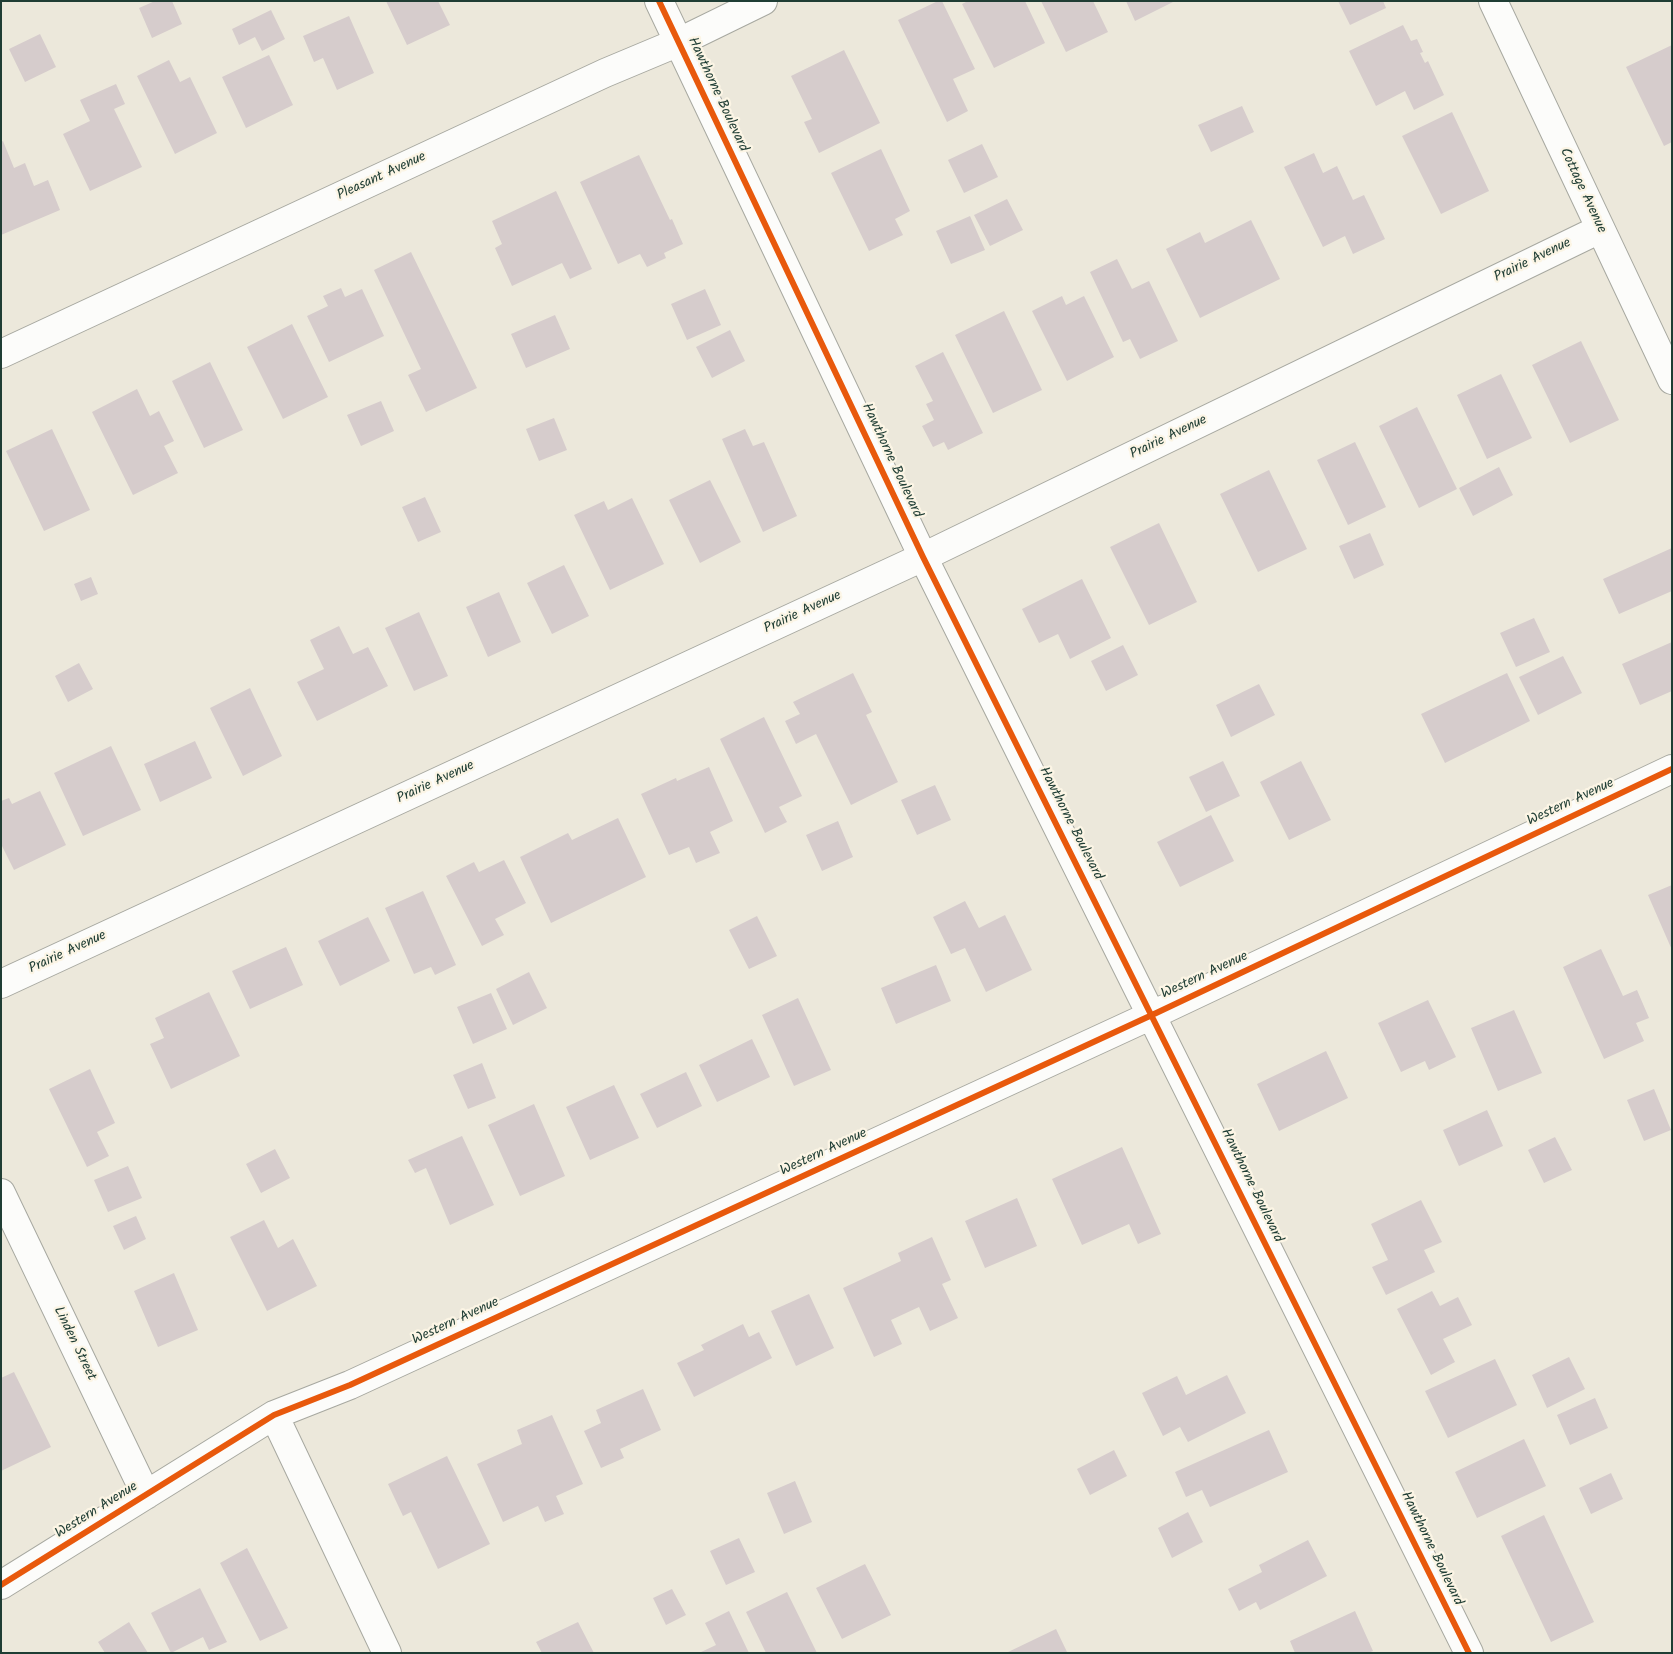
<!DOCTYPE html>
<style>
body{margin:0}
#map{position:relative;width:1673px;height:1654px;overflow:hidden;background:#ece8db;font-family:Kalam,sans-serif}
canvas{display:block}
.frame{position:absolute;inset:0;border:2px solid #1f3d34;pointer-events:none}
</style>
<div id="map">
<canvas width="1673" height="1654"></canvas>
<div class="frame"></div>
</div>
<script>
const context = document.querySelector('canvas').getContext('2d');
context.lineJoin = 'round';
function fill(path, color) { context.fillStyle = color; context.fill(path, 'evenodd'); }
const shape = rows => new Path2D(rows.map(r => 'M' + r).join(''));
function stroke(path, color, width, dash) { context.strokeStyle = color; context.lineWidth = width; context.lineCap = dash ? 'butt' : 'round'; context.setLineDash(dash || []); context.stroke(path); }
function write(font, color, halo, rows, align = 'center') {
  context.font = font + ' Kalam,sans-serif'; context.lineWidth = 4.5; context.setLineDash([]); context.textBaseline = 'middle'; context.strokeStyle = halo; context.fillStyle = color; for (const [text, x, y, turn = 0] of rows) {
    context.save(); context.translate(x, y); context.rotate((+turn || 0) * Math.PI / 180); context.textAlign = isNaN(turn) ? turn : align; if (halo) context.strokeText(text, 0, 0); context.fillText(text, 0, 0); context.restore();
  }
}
fill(shape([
 [155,1,172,1,182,24,152,38,139,8],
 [386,1,438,1,450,25,407,45],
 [938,1,942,1,975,69,953,79,968,111,947,122,898,20],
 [968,1,1025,1,1045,43,994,68,962,4],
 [1041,1,1093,1,1108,32,1066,52],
 [1126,1,1175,1,1135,21],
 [1338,1,1383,1,1386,8,1350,25],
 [271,10,285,39,262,51,255,37,239,45,232,29],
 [349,16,374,73,337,90,323,58,314,62,303,36],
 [1403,25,1411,41,1417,39,1423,52,1420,53,1425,63,1428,61,1444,95,1414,110,1405,91,1376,106,1349,51],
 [40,34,56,67,25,82,9,49],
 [1672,45,1672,142,1664,146,1626,67],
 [844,50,880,123,819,153,804,122,812,119,791,76],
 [269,55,293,105,246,128,222,77],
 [169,60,180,82,190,77,217,133,175,154,137,76],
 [116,84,125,104,114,109,142,167,90,191,63,134,90,121,80,100],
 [1242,106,1254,132,1211,152,1198,125],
 [1452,112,1489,191,1441,214,1402,136],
 [3,141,14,168,25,163,34,186,48,180,60,210,1,235,1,142],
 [982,144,998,177,964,193,948,160],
 [881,149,910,211,895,219,903,235,869,251,831,173],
 [1314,153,1323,173,1337,166,1353,200,1364,195,1385,239,1353,254,1345,236,1323,247,1284,167],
 [639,155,670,220,672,219,683,244,664,253,666,258,647,267,640,254,618,264,580,182],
 [556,191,592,269,570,279,562,263,512,286,495,248,502,244,492,221],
 [1007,199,1023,230,990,246,974,215],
 [970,216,985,250,951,264,936,231],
 [1251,220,1280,279,1200,318,1166,249,1200,232,1205,243],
 [411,252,477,388,426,412,408,375,421,369,374,270],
 [1117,259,1132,289,1149,281,1178,341,1140,359,1130,339,1123,342,1090,272],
 [341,288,345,297,362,289,384,336,329,362,307,316,328,306,323,296],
 [705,289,721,325,687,340,671,304],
 [1062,296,1066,305,1084,296,1114,357,1067,381,1032,311],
 [1004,311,1042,390,993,413,955,335],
 [555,315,570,349,526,368,511,334],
 [292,324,328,397,283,419,247,347],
 [730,330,745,361,712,378,696,347],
 [1581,341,1619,420,1570,443,1532,365],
 [943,352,983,433,948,450,944,442,933,447,922,426,934,420,926,404,933,401,915,366],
 [210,362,243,430,204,448,172,381],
 [1501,374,1532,438,1487,459,1457,395],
 [137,389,150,416,159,411,174,441,164,446,178,473,133,495,92,412],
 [381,401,394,431,361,446,347,415],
 [1417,407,1457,489,1419,508,1379,426],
 [554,418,567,450,539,461,526,429],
 [52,429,90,510,44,531,6,451],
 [745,429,753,446,764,442,797,516,763,532,722,439],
 [1355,442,1386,507,1348,525,1317,460],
 [1499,467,1513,495,1473,516,1459,488],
 [1269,470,1307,549,1258,572,1220,494],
 [710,480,741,542,700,563,669,500],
 [425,497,441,532,418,542,402,507],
 [632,498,664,564,610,590,574,515,604,501,608,510],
 [1159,523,1197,602,1149,625,1110,547],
 [1370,533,1384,565,1354,579,1339,546],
 [1672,548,1672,591,1619,614,1603,579],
 [564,565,589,616,552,634,527,583],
 [91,577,98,594,81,601,74,584],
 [1082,579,1111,638,1070,659,1058,634,1039,643,1022,609],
 [499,592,521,642,488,657,466,607],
 [419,612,448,676,414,691,385,628],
 [1534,618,1550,652,1516,667,1500,633],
 [339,626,353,654,368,647,388,686,317,721,297,682,324,669,310,640],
 [1672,642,1672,691,1640,705,1622,664],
 [1123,645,1138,675,1106,691,1091,661],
 [1563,656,1582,693,1538,715,1519,677],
 [79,663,93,689,68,702,55,676],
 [853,673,872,712,866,715,898,782,851,805,816,734,796,744,785,721,800,714,793,702],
 [1507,673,1530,721,1445,763,1421,714],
 [1259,684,1275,715,1231,737,1216,705],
 [250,688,282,756,243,776,210,708],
 [764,717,802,796,779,807,787,822,765,833,720,739],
 [195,741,212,778,160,802,144,764],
 [111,746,141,810,83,836,54,773],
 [1223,761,1240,796,1206,812,1189,777],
 [1301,761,1331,820,1289,840,1260,782],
 [709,767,733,821,710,832,720,853,696,863,689,847,669,855,641,794,676,778,677,781],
 [935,785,951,820,917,835,901,800],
 [40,791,66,845,14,870,1,844,1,801,9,798,12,804],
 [1211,815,1234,861,1180,887,1157,842],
 [618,818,646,877,551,923,520,857,568,833,572,840],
 [838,821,853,857,822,871,806,835],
 [504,860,526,903,495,919,504,935,482,946,446,876,474,862,479,872],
 [1672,885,1672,950,1648,895],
 [423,891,456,965,435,975,431,967,414,974,385,908],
 [965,901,979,928,1005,915,1032,970,986,992,965,948,951,954,933,917],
 [757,916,777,956,749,969,729,930],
 [368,917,390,961,340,986,318,941],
 [286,947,303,985,250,1009,232,971],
 [1601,949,1623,996,1637,990,1649,1018,1636,1023,1644,1041,1604,1059,1563,967],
 [936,965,951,1001,896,1024,881,988],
 [529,972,547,1008,513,1025,496,989],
 [209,992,240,1056,171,1089,150,1044,164,1038,155,1018],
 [491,993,507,1029,473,1044,457,1007],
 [798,998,831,1070,794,1086,762,1015],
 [1428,1000,1456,1057,1429,1070,1425,1061,1401,1072,1378,1023],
 [1514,1010,1542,1073,1498,1091,1471,1028],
 [752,1039,770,1077,717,1102,699,1065],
 [1326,1051,1348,1098,1279,1131,1257,1084],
 [482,1063,496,1098,468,1109,453,1075],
 [90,1069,115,1123,97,1132,109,1156,87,1167,49,1089],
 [686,1072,702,1106,657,1128,640,1094],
 [614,1085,639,1138,590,1160,566,1107],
 [1654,1089,1671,1130,1644,1141,1627,1100],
 [534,1104,565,1176,520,1196,488,1125],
 [1487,1110,1503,1146,1459,1166,1443,1130],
 [462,1136,494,1205,450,1225,426,1168,415,1173,408,1160],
 [1555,1137,1572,1170,1544,1183,1528,1150],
 [1122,1147,1161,1234,1138,1244,1129,1224,1082,1245,1052,1179],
 [275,1149,290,1178,261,1193,246,1164],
 [128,1166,142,1198,108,1212,94,1180],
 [1017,1198,1037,1246,985,1268,965,1221],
 [1421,1200,1442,1242,1424,1250,1435,1272,1386,1295,1372,1267,1388,1260,1371,1224],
 [136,1216,146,1239,124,1250,113,1226],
 [264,1220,278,1248,293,1239,317,1286,267,1311,230,1237],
 [932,1237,951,1280,942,1284,958,1318,930,1331,919,1307,891,1320,902,1344,874,1357,843,1288,901,1261,898,1253],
 [174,1273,198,1330,158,1347,134,1291],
 [1432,1291,1440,1306,1458,1297,1472,1325,1443,1339,1455,1362,1431,1375,1397,1309],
 [809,1294,834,1348,796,1366,771,1311],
 [743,1324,749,1337,759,1332,772,1358,694,1397,677,1363,704,1350,701,1345],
 [1569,1357,1585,1389,1547,1408,1532,1375],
 [1495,1359,1517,1405,1448,1438,1425,1391],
 [14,1372,51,1447,1,1471,1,1378],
 [1227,1375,1246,1413,1188,1442,1180,1427,1163,1436,1142,1393,1177,1376,1186,1395],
 [643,1389,661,1430,620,1449,624,1458,601,1468,584,1431,601,1423,596,1410],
 [1595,1398,1608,1428,1570,1445,1557,1415],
 [552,1415,583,1484,556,1496,564,1514,545,1522,538,1506,503,1522,477,1464,522,1444,517,1430],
 [1269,1430,1288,1472,1210,1507,1202,1490,1186,1497,1175,1472],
 [1524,1439,1546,1486,1477,1518,1455,1472],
 [1114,1450,1127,1476,1090,1495,1077,1469],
 [447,1456,490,1544,438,1569,411,1512,403,1516,388,1484],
 [1611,1473,1623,1499,1591,1514,1579,1488],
 [795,1481,812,1522,784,1534,767,1493],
 [1188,1512,1203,1542,1172,1558,1158,1528],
 [1544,1515,1594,1622,1551,1642,1501,1536],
 [739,1538,755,1572,726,1585,710,1551],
 [1308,1540,1327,1576,1260,1610,1256,1602,1239,1611,1228,1589,1262,1572,1259,1565],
 [247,1548,288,1628,260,1641,220,1563],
 [865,1564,891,1615,842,1639,816,1588],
 [200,1588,227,1642,209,1650,203,1637,171,1653,151,1613],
 [672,1589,686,1615,666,1625,653,1598],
 [787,1592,817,1653,766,1653,746,1612],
 [729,1611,749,1653,699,1653,716,1645,705,1623],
 [1355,1611,1373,1651,1368,1653,1295,1653,1290,1641],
 [129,1622,148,1653,105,1653,98,1642],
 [578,1622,594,1653,542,1653,536,1642],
 [1056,1629,1067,1652,1006,1653]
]), '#d6cccc');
const minor = shape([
 [659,1,923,557,1469,1653],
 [1493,1,1672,380],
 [1,354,605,73,679,42,763,1],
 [1,984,923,557,1600,229],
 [1,1193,146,1495],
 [274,1415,387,1653],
 [1,1585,274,1415,350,1385,1152,1015,1672,769]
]);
stroke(minor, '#a7a8a0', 30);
stroke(minor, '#fcfcfa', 28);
stroke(shape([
 [659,1,923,557,1469,1653],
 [1,1585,274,1415,350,1385,1152,1015,1672,769]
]), '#e8590c', 6);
write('14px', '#1f3d34', '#fcf5e5', [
 ["Hawthorne Boulevard",717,95,65],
 ["Pleasant Avenue",382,177,-25],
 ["Cottage Avenue",1582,191,65],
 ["Prairie Avenue",1533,261,-26],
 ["Prairie Avenue",1169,438,-26],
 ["Hawthorne Boulevard",891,461,65],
 ["Prairie Avenue",803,613,-25],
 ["Prairie Avenue",436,783,-25],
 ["Western Avenue",1571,803,-25],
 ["Hawthorne Boulevard",1070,824,63],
 ["Prairie Avenue",68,953,-25],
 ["Western Avenue",1205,976,-25],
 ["Western Avenue",824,1153,-25],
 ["Hawthorne Boulevard",1251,1186,64],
 ["Western Avenue",456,1322,-25],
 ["Linden Street",74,1344,64],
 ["Western Avenue",97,1511,-32],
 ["Hawthorne Boulevard",1431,1549,64]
]);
</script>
